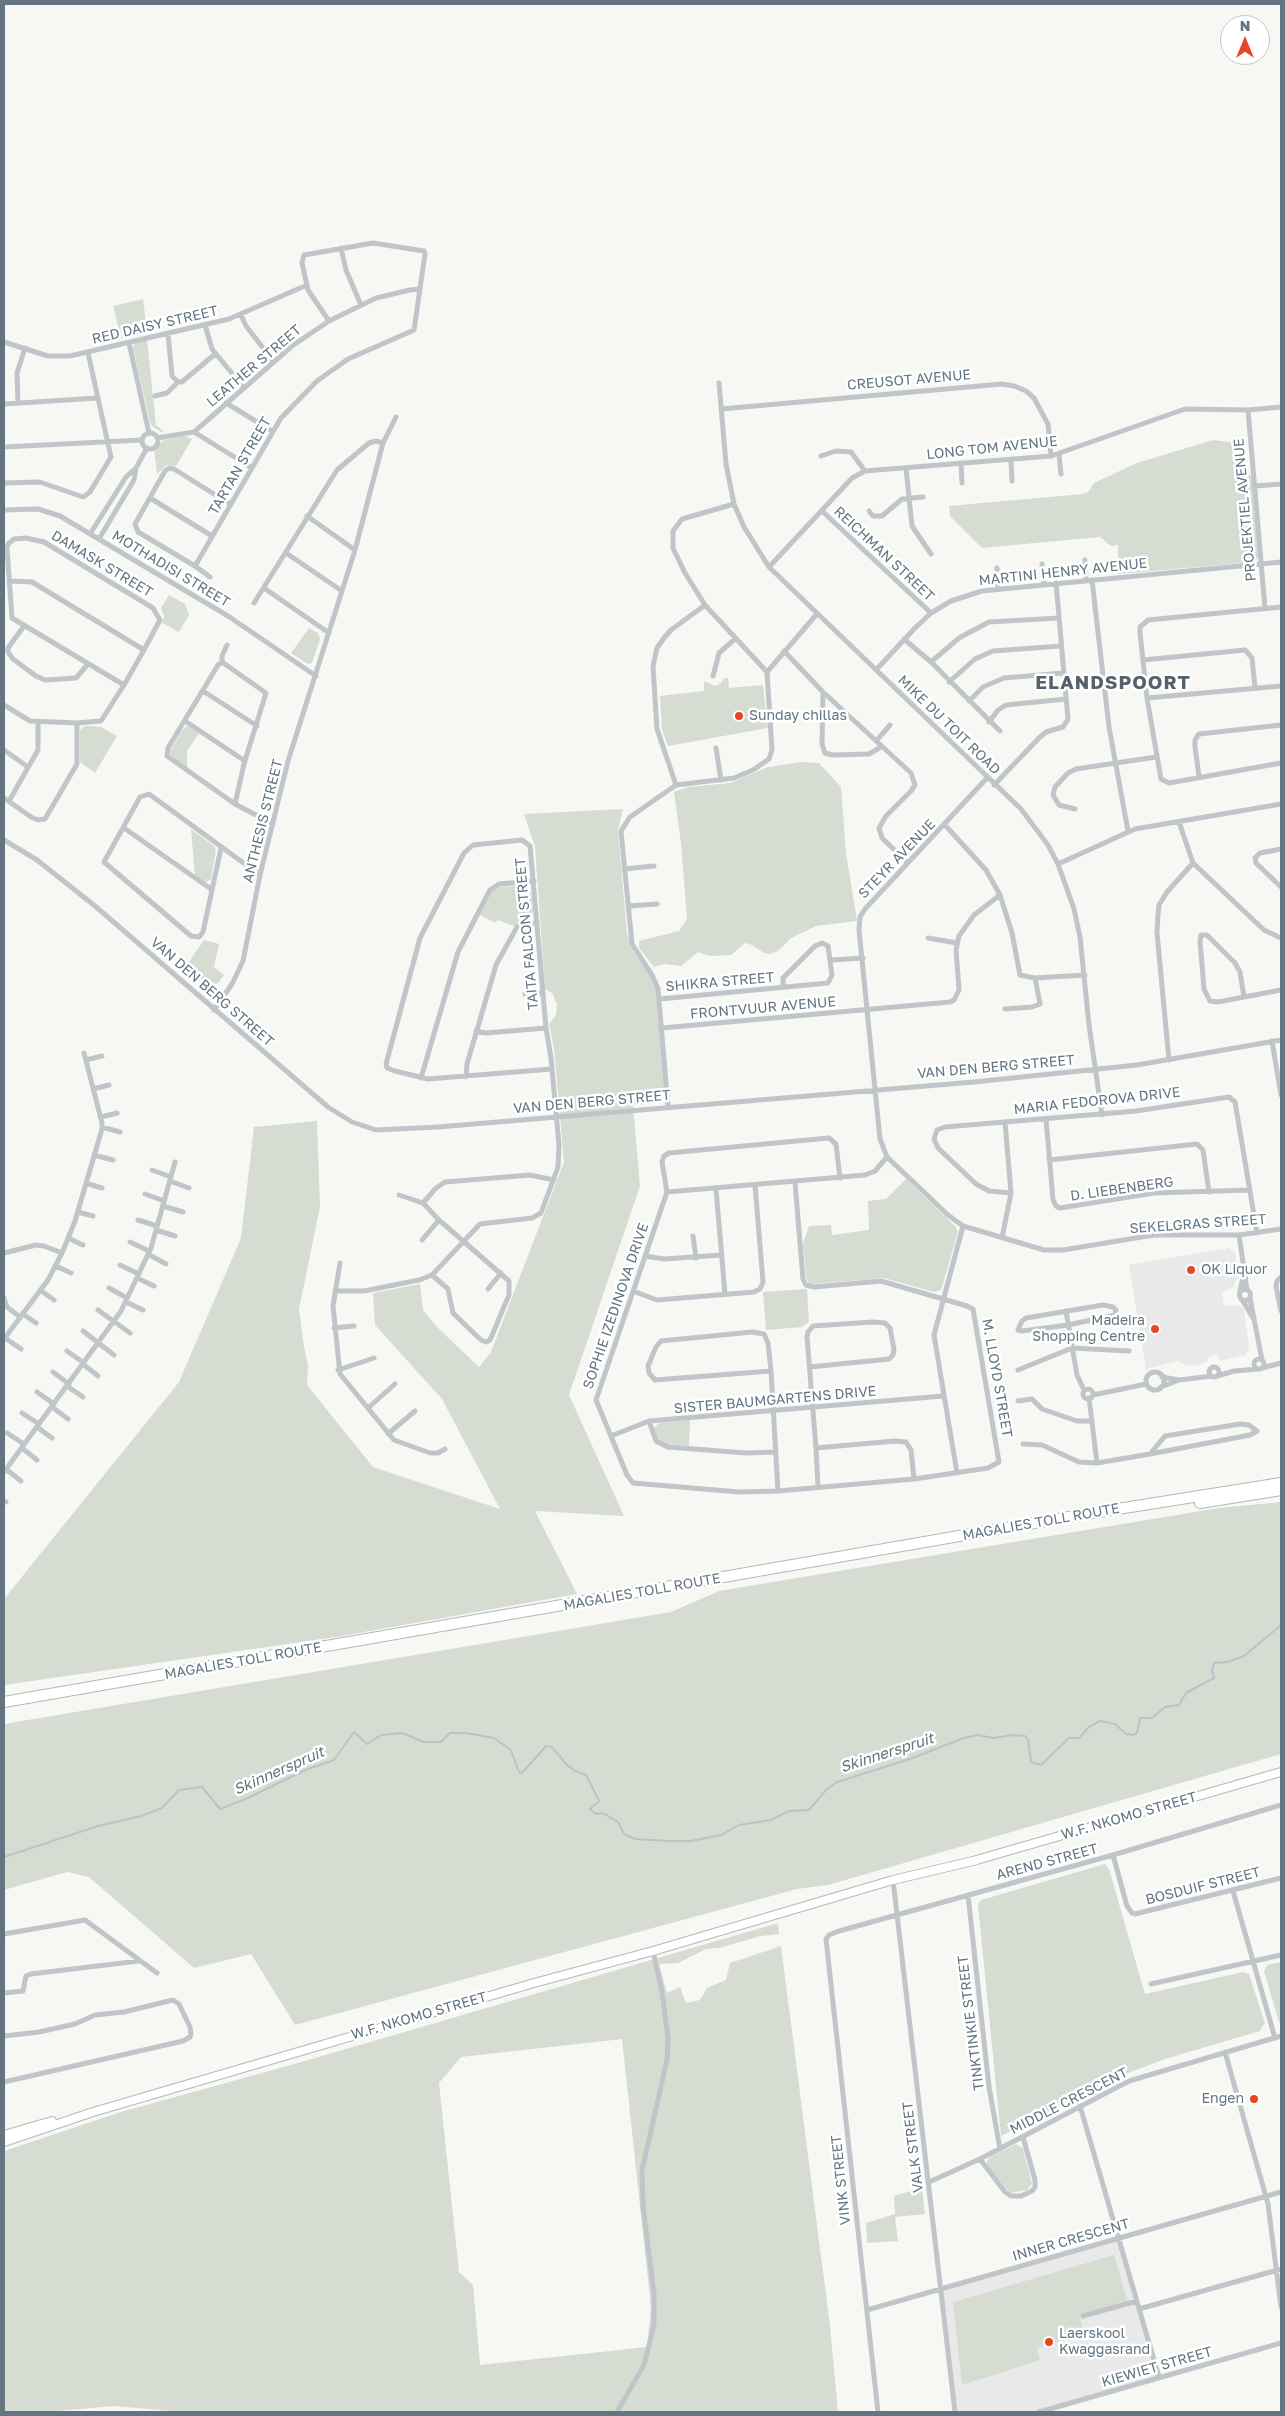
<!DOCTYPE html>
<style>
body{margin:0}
#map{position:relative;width:1285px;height:2416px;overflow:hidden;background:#f7f7f4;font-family:"Golos Text",sans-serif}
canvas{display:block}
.frame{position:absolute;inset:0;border:5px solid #627580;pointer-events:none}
.north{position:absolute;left:1220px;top:15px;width:50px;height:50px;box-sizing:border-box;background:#fff;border:1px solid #c0c8cc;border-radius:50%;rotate:0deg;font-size:14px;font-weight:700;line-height:20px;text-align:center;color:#627580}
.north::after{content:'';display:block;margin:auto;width:18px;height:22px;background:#e64626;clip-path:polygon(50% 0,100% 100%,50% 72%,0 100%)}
</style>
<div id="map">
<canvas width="1285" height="2416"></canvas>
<div class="frame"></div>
<div class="north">N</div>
</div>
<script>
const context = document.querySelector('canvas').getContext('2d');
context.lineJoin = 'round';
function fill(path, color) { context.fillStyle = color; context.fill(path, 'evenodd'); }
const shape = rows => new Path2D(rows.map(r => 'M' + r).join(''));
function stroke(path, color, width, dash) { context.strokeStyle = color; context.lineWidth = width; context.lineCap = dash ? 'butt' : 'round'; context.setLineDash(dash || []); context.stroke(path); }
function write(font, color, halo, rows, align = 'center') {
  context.font = font + ' "Golos Text",sans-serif'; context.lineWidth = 5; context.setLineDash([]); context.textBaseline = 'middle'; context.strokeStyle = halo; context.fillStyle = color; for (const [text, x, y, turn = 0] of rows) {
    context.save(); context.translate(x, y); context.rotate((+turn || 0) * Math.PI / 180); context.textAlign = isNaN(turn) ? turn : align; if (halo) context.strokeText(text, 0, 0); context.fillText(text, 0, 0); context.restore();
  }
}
fill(shape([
 [1229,1248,1235,1253,1238,1276,1233,1287,1222,1292,1224,1306,1240,1306,1244,1309,1249,1349,1245,1355,1220,1361,1217,1355,1214,1355,1209,1357,1207,1362,1198,1365,1187,1366,1178,1361,1146,1369,1129,1265],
 [1120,2237,1160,2377,1037,2412,956,2412,942,2289]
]), '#e8e9e8');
fill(shape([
 [143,299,147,332,121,338,113,306],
 [147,340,156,425,164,431,161,432,152,426,150,422,133,348,135,343],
 [185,436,192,439,176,466,166,465,157,474,154,448,164,440],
 [1213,440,1245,444,1247,466,1252,480,1259,557,1254,562,1118,574,1118,545,1111,546,1100,537,982,548,950,516,949,506,1083,494,1088,492,1094,483,1137,463],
 [169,595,185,604,189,615,179,632,162,623,164,616,161,608],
 [309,628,318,633,320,639,312,663,308,664,291,653],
 [724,678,728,678,729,688,763,685,768,728,668,746,662,730,660,696,704,691,704,681,715,686,720,684],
 [93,726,101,727,117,736,95,773,80,762,80,730,85,726],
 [188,726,199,733,187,751,187,769,171,757,170,751,183,729],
 [801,762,819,763,841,787,846,853,857,921,816,926,791,938,778,951,770,954,764,953,752,945,745,943,731,955,710,956,698,952,681,966,665,964,654,967,639,948,639,941,679,931,687,919,681,843,674,792,688,787,730,783,768,767],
 [623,809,618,830,627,934,633,951,650,975,656,990,665,1091,663,1099,657,1103,633,1105,640,1186,569,1395,624,1516,535,1511,577,1594,336,1637,4,1685,4,1599,179,1382,241,1238,254,1127,317,1121,320,1207,299,1309,304,1347,308,1365,307,1385,373,1467,500,1509,442,1399,375,1325,373,1293,420,1284,423,1310,436,1326,479,1367,491,1352,564,1162,554,1048,549,1024,556,1015,557,1004,552,993,545,989,535,847,524,814],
 [191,829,214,846,216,850,211,879,206,882,195,877],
 [525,885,531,891,533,912,530,919,514,926,498,920,495,923,480,915,493,890,499,887],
 [204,940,219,944,214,967,224,975,218,983,208,985,186,966],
 [906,1179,955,1226,958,1232,941,1290,934,1292,884,1278,812,1284,808,1282,806,1277,803,1243,809,1226,831,1225,832,1235,869,1230,868,1201,886,1199],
 [807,1289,809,1322,802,1327,766,1330,763,1292],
 [690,1420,689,1446,664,1444,657,1439,654,1428,659,1423],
 [1281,1502,1281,1754,828,1885,797,1889,295,2025,251,1954,194,1968,89,1877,67,1872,4,1890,4,1724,671,1612,719,1591,1219,1508],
 [1105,1864,1109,1869,1145,1994,1243,1972,1249,1974,1265,2023,1260,2031,1165,2059,1110,2080,1001,2136,978,1905,981,1900],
 [778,1923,779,1934,761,1936,719,1948,706,1949,678,1963,659,1964,667,1993,680,1987,686,2003,700,2000,707,1988,726,1980,730,1963,781,1946,830,2326,838,2412,182,2412,115,2406,45,2412,4,2412,4,2151,121,2112,298,2063],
 [622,2039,651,2308,647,2347,480,2365,473,2285,459,2272,439,2083,461,2057],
 [1281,1962,1281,2023,1279,2022,1264,1971,1267,1965],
 [1016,2144,1023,2148,1032,2184,1027,2190,1010,2193,987,2166,987,2161,990,2157],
 [922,2188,925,2214,895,2217,898,2241,867,2243,866,2223,895,2214,894,2196],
 [1114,2255,1128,2302,1079,2316,1084,2334,1037,2348,1040,2360,962,2385,953,2302]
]), '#d7dcd3');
stroke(shape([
 [4,1857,98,1826,141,1816,162,1808,179,1790,202,1787,220,1809,248,1798,305,1770,334,1760,354,1732,367,1744,381,1735,402,1733,424,1742,441,1742,450,1733,466,1733,494,1738,511,1750,519,1772,522,1773,546,1746,552,1747,566,1764,575,1771,586,1775,599,1801,590,1809,596,1814,603,1813,618,1822,624,1834,635,1839,669,1841,691,1841,721,1835,739,1825,771,1820,789,1811,809,1810,826,1790,837,1782,910,1759,964,1738,978,1735,993,1738,1013,1735,1025,1736,1028,1740,1031,1762,1041,1765,1069,1738,1079,1738,1089,1727,1100,1721,1115,1724,1126,1734,1133,1735,1137,1733,1140,1718,1152,1718,1165,1707,1179,1705,1186,1693,1214,1678,1212,1670,1214,1663,1228,1662,1244,1656,1281,1625]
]), '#b7c5c8', 2);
const secondary = shape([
 [973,1861,1281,1772],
 [4,2135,52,2121],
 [4,2142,93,2112,534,1983,653,1951,893,1880,977,1860]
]);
const motorway = shape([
 [1200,1503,1281,1490],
 [4,1702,1080,1515,1281,1483]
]);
stroke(secondary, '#b3b9bd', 10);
stroke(motorway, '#b4b8bb', 12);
stroke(shape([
 [341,248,346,270,361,305],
 [241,315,246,326,274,362],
 [205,325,212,349,244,388],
 [168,334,172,376,178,382,182,382,215,354],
 [4,342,48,356,70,356,229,319,307,285],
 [129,343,149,433],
 [719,383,726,464,734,504,744,527,769,567,1021,809,1048,845,1058,864,1074,909,1080,937,1089,1025,1102,1115],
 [155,396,167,393,178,382],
 [18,403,17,373,25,348],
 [226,403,272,431],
 [4,404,98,398],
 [721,409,1002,384,1014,386,1026,391,1034,398,1048,424,1051,456],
 [1248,410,1265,608],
 [194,432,252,468],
 '142 441a8 8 0 1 1 16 0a8 8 0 1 1-16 0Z',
 [157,438,194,432,292,346,329,321,376,298,410,290,420,289],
 [4,447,142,440],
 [1059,454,1061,474],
 [821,456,836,451,851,452,865,471],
 [1011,461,1012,481],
 [961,464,962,483],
 [906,468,912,526,931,554],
 [4,483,40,482,83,497,90,492,111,457,88,353],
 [1255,486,1281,484],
 [150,498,212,536],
 [734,504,682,519,673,531,673,548,685,573,705,605,767,672],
 [4,510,38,509,60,516,228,616,316,676],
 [822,511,931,613],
 [869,511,873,516,882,516,902,499,923,497],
 [307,516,355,550],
 [90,534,126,477,136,468],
 [99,539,134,480,136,468,147,448],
 [286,553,342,591],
 [1085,560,1086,581],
 [1042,564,1044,584],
 [195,566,281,418,317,381,348,359,414,330,425,254,424,251,373,243,304,255,302,263,308,290,329,321],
 [769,567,852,478,865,471,1051,456,1185,409,1248,410,1281,407],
 [997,568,998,588],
 [210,577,195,566,138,532,135,524,165,471,169,468,174,469,230,504],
 [1092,580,1109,727,1128,831],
 [9,581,32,582,144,650],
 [264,588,329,633],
 [254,603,337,470,369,443,376,441,383,443],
 [1281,607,1148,620,1140,627,1140,633,1147,698,1161,779,1169,783,1281,763],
 [24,626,8,648,8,652,13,659,36,676,45,680,76,678,88,664],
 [904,639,931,662,1000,731],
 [784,651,823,692,911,773,915,785,911,791,886,816,879,828,882,838,908,863],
 [1143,660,1245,650,1252,658,1255,688],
 [222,662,222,656,227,645],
 [931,662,959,638,989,622,1059,618],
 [876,670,915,628,931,613,951,601,982,591,1281,562],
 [713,676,719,653,735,639],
 [949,682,975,659,993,651,1061,646],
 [203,691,257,726],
 [823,692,822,744,825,753,832,755,869,754,881,747],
 [1147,698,1281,686],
 [969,701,983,687,1004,678,1064,673],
 [4,705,30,721,77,723,101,721,124,685,144,650,160,620,153,608,44,542,26,538,14,539,8,544,7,549,12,618,124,685],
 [185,721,245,761],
 [989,722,998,710,1006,705,1066,699],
 [876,741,890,725],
 [716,748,721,780],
 [4,750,28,767],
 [1199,776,1195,747,1195,740,1199,734,1281,725],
 [987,778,865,909,860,917,859,930,880,1139,887,1157,948,1215,963,1226,1044,1250,1063,1250,1154,1235,1239,1235,1281,1229],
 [676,785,657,729,653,666,657,648,664,638,671,630,705,605],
 [994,785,1039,738,1046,732,1063,727,1068,719,1056,583],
 [4,798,31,817,38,820,45,819,77,764,77,723],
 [9,801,38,750,38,722],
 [235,804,244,764,266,693,222,662,218,665,168,748,167,756,235,804,273,824],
 [1075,809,1059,805,1053,795,1055,787,1068,773,1076,769,1156,757],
 [1179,822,1193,863,1264,930,1281,938],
 [945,825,986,870,1000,895,1012,933,1020,975,1035,978,1085,975],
 [124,828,211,889],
 [4,840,37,860,95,906,328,1107,352,1122,376,1130,438,1127,974,1082,1137,1065,1281,1040],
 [221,848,203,932,199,937,191,936,104,862,140,797,149,794,260,875],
 [1281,849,1260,853,1255,858,1256,863,1281,887],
 [1058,864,1135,829,1281,804],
 [624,869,654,866],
 [629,906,657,904],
 [928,938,957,943],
 [832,960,863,958],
 [525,994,543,993],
 [1244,997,1240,972,1235,963,1207,935,1201,935,1200,941,1204,989,1210,1001,1218,1002,1281,990],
 [660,999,828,983,832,975,828,946,822,943,815,946,783,978,783,987],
 [1005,1009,1032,1007,1040,1004,1035,978],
 [214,1010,232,984,243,961,260,875,288,761,355,550,383,443,396,417],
 [662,1028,950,1002,954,1000,959,990,956,950,959,936,974,915,1000,895],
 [476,1031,486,1033,546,1028],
 [1272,1041,1281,1095],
 [86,1060,102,1056],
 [1169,1060,1157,933,1158,915,1159,905,1167,892,1193,863],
 [466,1077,467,1064,496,965,517,927,524,923,537,923],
 [421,1078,458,952,490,890,499,884,534,881],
 [93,1089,109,1085],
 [668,1107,658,989,652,975,632,944,621,831,630,817,676,785,734,778,753,770,769,759,772,750,767,672,816,615],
 [101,1117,117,1113],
 [1046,1119,1053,1200,1056,1206,1060,1208,1154,1193,1250,1190],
 [102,1127,120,1132],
 [94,1155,113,1160],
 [1049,1160,1197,1144,1203,1150,1209,1192],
 [152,1170,171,1177],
 [170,1181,189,1188],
 [795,1182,803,1279,806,1285,814,1287,881,1281,967,1306,973,1309,999,1462,988,1468,914,1479,778,1491,739,1492,633,1483,627,1475,596,1400,667,1192,662,1162,664,1156,669,1153,829,1138,836,1144,840,1178],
 [86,1183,102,1188],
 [716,1189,725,1294],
 [667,1192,865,1175,875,1171,887,1157],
 [1011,1193,989,1191,976,1184,938,1148,934,1139,937,1130,945,1127,1136,1111,1229,1097,1235,1102,1257,1233],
 [145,1194,164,1201],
 [399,1195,423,1203,439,1220,509,1281,509,1295,490,1340,486,1342,481,1340,453,1313,448,1289,432,1275],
 [423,1203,436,1188,445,1182,530,1175,554,1180],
 [163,1206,183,1212],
 [78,1212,93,1216],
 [138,1220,157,1226],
 [156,1230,175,1236],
 [1239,1235,1247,1290],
 [693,1236,696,1258],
 [68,1238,83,1245],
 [1002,1238,1011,1193,1005,1122],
 [422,1240,439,1220],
 [130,1242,149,1251],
 [4,1253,36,1245,44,1246,62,1253],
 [148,1254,166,1264],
 [645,1256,664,1259,721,1255],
 [340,1263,333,1306,340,1374,394,1440,430,1453,438,1453,445,1449],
 [120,1265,139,1274],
 [56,1266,71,1273],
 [1281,1277,1277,1281,1276,1286,1281,1311],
 [137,1278,154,1286],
 [109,1288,127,1298],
 [488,1289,501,1273],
 '1239.5 1295a5.5 5.5 0 1 1 11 0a5.5 5.5 0 1 1-11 0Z',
 [40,1290,54,1300],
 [335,1291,364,1291,419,1280,432,1275,480,1224,532,1218,541,1213,558,1167,559,1145,551,1058,546,1028,530,846,522,840,473,845,464,853,420,938,386,1064,387,1068,395,1071,428,1079,552,1069],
 [633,1291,657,1300,754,1292,760,1289,763,1282,755,1185],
 [1240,1291,1244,1273],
 [4,1298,7,1307,20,1317],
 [1250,1298,1262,1360],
 [1243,1301,1253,1318],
 [126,1302,143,1310],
 [1103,1305,1113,1307,1116,1310,1115,1315,1068,1325,1022,1331,1018,1330,1022,1321,1026,1318,1103,1305],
 [98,1310,130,1333],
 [1066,1311,1077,1375,1084,1390],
 [23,1314,36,1323],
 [334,1328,354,1326],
 [83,1331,114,1355],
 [5,1338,21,1349],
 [4,1339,48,1280,62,1253,75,1221,102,1129,102,1123,84,1053],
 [67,1351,84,1363],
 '1254 1364a5 5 0 1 1 10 0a5 5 0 1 1-10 0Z',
 [83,1364,98,1376],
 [810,1367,889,1359,893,1355,894,1349,890,1328,885,1323,873,1322,813,1326,808,1332,807,1337,816,1448,818,1487],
 '1209 1372a5 5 0 1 1 10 0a5 5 0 1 1-10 0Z',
 [1262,1368,1281,1363],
 [338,1370,374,1358],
 [1018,1370,1072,1348,1129,1351],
 [771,1371,655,1380,649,1373,648,1366,656,1347,661,1341,752,1332,764,1334,768,1343,771,1371,778,1491],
 [53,1372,69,1384],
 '1146 1381a9 9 0 1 1 18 0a9 9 0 1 1-18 0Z',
 [1217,1376,1234,1371,1259,1369],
 [1162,1377,1179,1380],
 [67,1386,83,1397],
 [1161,1387,1179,1380,1212,1376],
 '1083 1394a5 5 0 1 1 10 0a5 5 0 1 1-10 0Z',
 [37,1392,54,1404],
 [1093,1395,1146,1384],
 [1089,1398,1097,1463],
 [1018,1401,1032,1399,1042,1409,1077,1421,1092,1421],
 [52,1407,68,1419],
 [368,1408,395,1384],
 [22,1413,39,1424],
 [649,1421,656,1441,668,1447,746,1453,776,1452],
 [37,1427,52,1438],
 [7,1433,24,1444],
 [388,1434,415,1411],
 [611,1436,649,1421,943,1396],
 [1023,1444,1042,1445,1079,1462,1097,1463,1150,1454,1250,1435,1257,1431,1249,1425,1240,1424,1165,1436,1150,1454],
 [22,1448,37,1460],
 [816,1448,895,1441,906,1442,911,1450,914,1479],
 [6,1469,21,1481],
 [4,1472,121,1311,151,1248,175,1162],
 [957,1473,934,1335,963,1226],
 [4,1501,6,1502],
 [1113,1855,1127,1906,1132,1913,1135,1914,1281,1878],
 [893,1880,955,2412],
 [1233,1891,1275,2038],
 [968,1895,989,2087,1000,2149],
 [4,1934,85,1920,157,1973],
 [1151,1984,1281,1955],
 [4,1993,23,1991,26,1976,31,1974,139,1961],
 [4,2036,39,2032,75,2024,95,2015,124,2012,173,2000,179,2004,190,2027,191,2034,190,2037,183,2041,4,2082],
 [1225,2052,1268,2204,1281,2307],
 [1080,2106,1159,2377],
 [980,2159,1005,2192,1011,2196,1021,2196,1032,2191,1035,2187,1035,2180,1023,2137],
 [929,2182,980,2159,1129,2081,1281,2036],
 [1139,2309,1281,2269],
 [867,2310,1281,2192],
 [1083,2316,1137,2301],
 [617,2412,644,2365,654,2325,654,2294,643,2206,642,2170,667,2060,668,2038,662,1992,653,1951],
 [878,2412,826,1939,829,1935,839,1931,1113,1855,1281,1805],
 [1039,2412,1281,2343]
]), '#c0c5c9', 5);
stroke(secondary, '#fff', 8);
stroke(motorway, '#fff', 10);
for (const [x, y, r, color] of [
 [739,716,5,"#e64626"],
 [1191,1270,5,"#e64626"],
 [1155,1329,5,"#e64626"],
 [1254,2099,5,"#e64626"],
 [1049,2342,5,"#e64626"]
]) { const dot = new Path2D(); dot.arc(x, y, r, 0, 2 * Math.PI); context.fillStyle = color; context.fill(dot); stroke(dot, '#fff', 2); }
write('14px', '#627580', '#fff', [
 ["RED DAISY STREET",155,325,-13],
 ["LEATHER STREET",254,366,-40],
 ["CREUSOT AVENUE",909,380,-5],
 ["LONG TOM AVENUE",992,448,-6],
 ["TARTAN STREET",240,466,-60],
 ["PROJEKTIEL AVENUE",1245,510,-95],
 ["REICHMAN STREET",884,554,43],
 ["DAMASK STREET",102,564,31],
 ["MOTHADISI STREET",171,569,31],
 ["MARTINI HENRY AVENUE",1063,572,-6],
 ["MIKE DU TOIT ROAD",949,725,44],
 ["ANTHESIS STREET",263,821,-76],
 ["STEYR AVENUE",897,859,-46],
 ["TAITA FALCON STREET",527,934,-95],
 ["SHIKRA STREET",720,982,-5],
 ["VAN DEN BERG STREET",212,992,41],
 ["FRONTVUUR AVENUE",763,1008,-5],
 ["VAN DEN BERG STREET",996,1067,-5],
 ["MARIA FEDOROVA DRIVE",1097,1101,-6],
 ["VAN DEN BERG STREET",592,1102,-5],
 ["D. LIEBENBERG",1122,1189,-8],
 ["SEKELGRAS STREET",1198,1224,-4],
 ["SOPHIE IZEDINOVA DRIVE",616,1306,-71],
 ["M. LLOYD STREET",997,1378,80],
 ["SISTER BAUMGARTENS DRIVE",775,1400,-5],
 ["MAGALIES TOLL ROUTE",1041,1522,-10],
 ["MAGALIES TOLL ROUTE",642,1592,-10],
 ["MAGALIES TOLL ROUTE",243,1661,-10],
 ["W.F. NKOMO STREET",1129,1816,-16],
 ["AREND STREET",1047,1862,-15],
 ["BOSDUIF STREET",1203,1886,-14],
 ["W.F. NKOMO STREET",419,2016,-16],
 ["TINKTINKIE STREET",971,2023,-97],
 ["MIDDLE CRESCENT",1069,2101,-27],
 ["VALK STREET",913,2147,-97],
 ["VINK STREET",841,2180,-96],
 ["INNER CRESCENT",1071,2240,-16],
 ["KIEWIET STREET",1157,2367,-16]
]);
write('14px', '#627580', '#fff', [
 ["Sunday chillas",749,716],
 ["OK Liquor",1201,1270],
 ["Madeira",1145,1321,"right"],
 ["Shopping Centre",1145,1337,"right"],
 ["Engen",1244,2099,"right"],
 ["Laerskool",1059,2334],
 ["Kwaggasrand",1059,2350]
], 'left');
write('italic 15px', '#5d757b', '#fff', [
 ["Skinnerspruit",887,1753,-18],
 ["Skinnerspruit",279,1771,-24]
]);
context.letterSpacing = '1px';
write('bold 19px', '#54626b', '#fff', [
 ["ELANDSPOORT",1113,683]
]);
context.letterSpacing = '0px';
</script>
